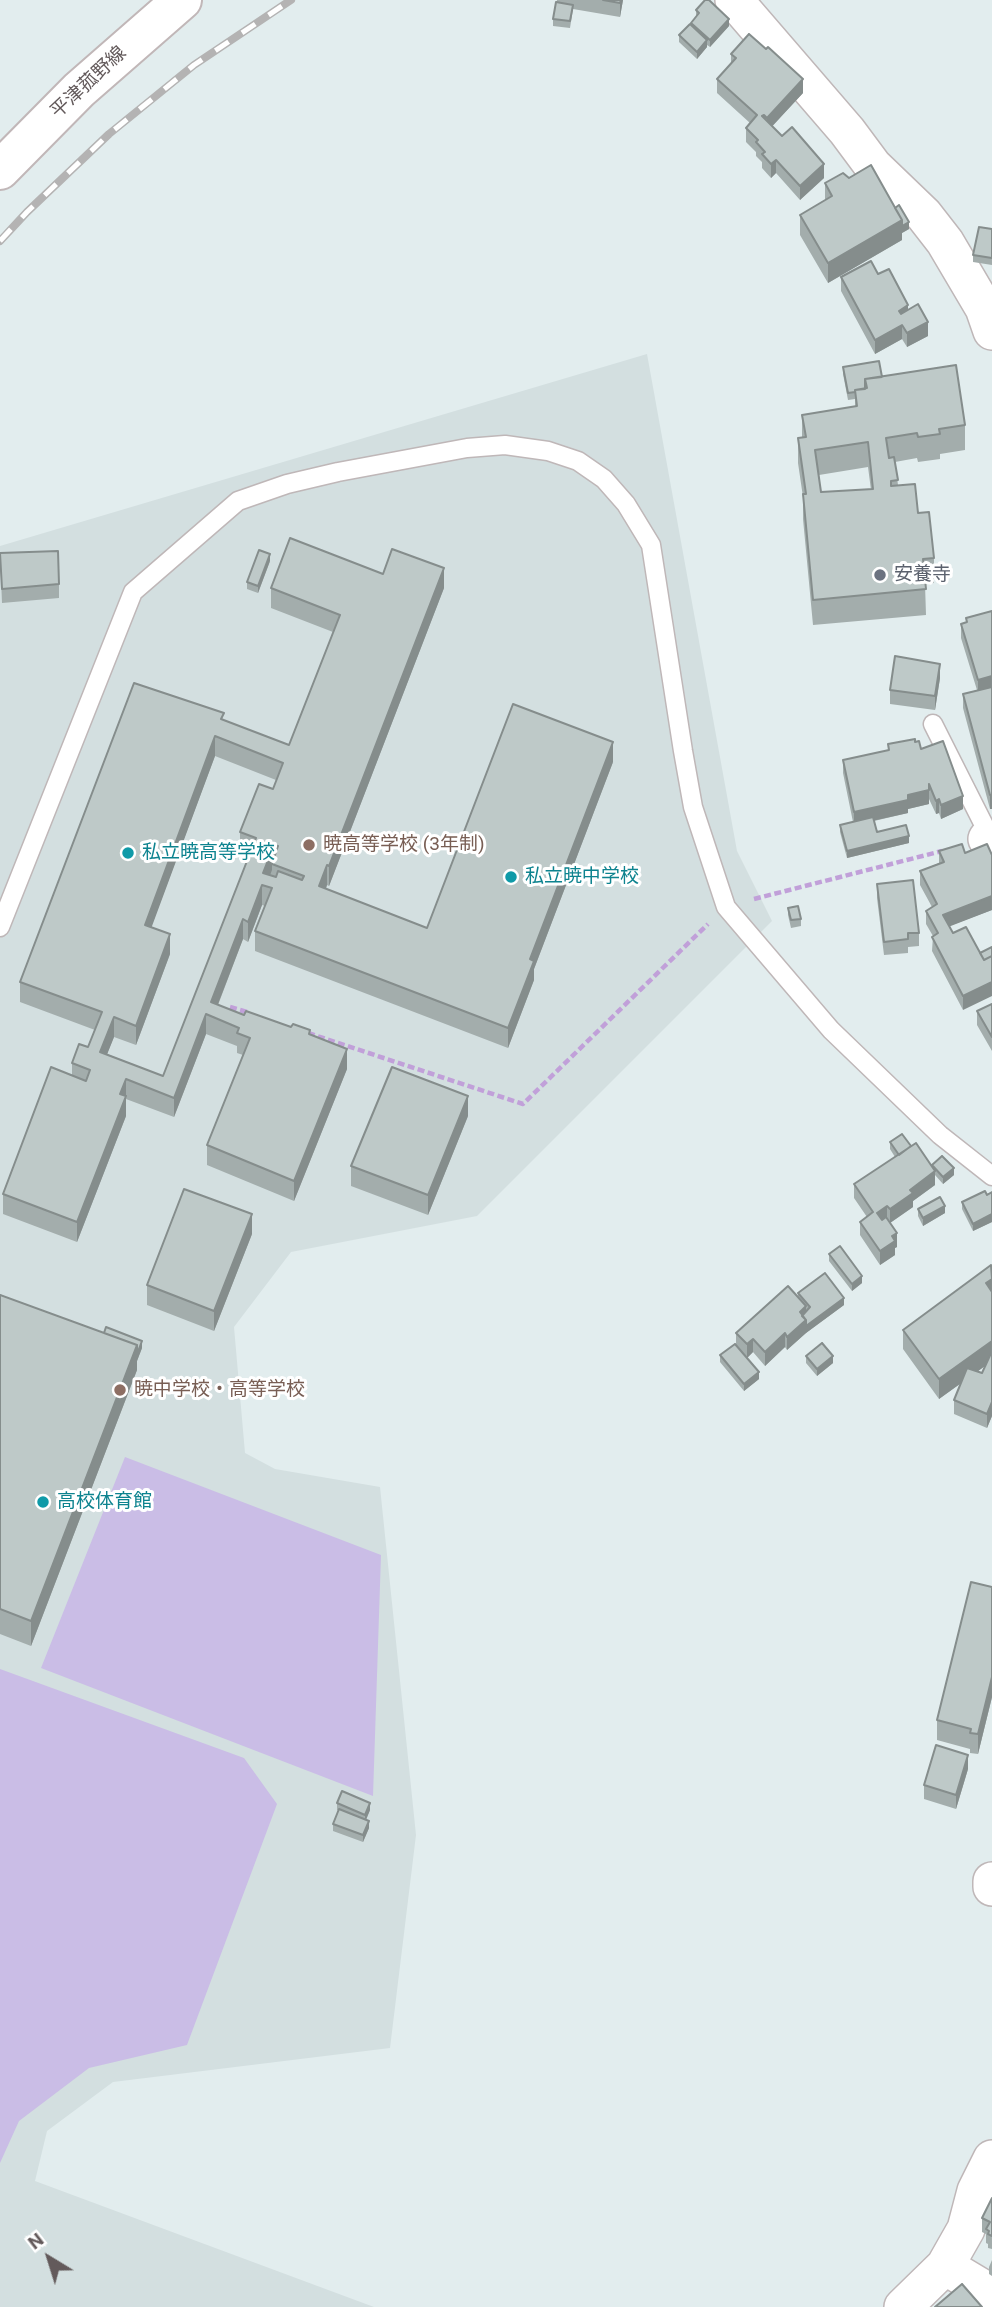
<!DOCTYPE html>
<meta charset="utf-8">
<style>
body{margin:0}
#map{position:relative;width:992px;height:2307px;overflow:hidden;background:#e2edee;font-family:Roboto,sans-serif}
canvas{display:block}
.north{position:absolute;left:14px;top:2223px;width:70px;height:70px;-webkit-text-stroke:5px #fff;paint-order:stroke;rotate:322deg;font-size:19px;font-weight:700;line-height:28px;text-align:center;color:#635a5b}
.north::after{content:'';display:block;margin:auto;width:24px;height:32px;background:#635a5b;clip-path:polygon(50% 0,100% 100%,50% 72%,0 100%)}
</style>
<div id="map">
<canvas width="992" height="2307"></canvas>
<div class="north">N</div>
</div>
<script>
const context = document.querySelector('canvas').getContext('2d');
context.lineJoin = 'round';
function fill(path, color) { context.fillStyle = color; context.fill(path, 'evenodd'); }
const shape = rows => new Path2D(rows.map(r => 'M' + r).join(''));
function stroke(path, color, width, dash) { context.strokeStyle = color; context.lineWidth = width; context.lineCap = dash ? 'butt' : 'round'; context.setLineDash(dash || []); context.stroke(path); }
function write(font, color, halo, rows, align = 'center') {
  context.font = font + ' Roboto,"Noto Sans JP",sans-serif'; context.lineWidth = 6; context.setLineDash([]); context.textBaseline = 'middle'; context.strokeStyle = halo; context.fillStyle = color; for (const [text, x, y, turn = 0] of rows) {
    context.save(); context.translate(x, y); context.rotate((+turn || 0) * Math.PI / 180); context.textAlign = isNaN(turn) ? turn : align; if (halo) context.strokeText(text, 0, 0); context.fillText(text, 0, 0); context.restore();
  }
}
fill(shape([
 [647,354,737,851,772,921,477,1216,291,1252,234,1327,245,1453,275,1469,380,1487,416,1835,390,2048,113,2082,47,2131,35,2181,374,2307,0,2307,0,546]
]), '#d3dfe0');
fill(shape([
 [125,1457,381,1555,373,1796,41,1668],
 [0,1669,244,1758,277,1804,187,2045,89,2068,19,2121,0,2163]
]), '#cabde6');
const service = shape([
 [933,724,992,841],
 [0,927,133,592,238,501,287,484,338,472,467,448,505,445,548,451,578,461,604,479,626,504,651,545,683,751,693,807,726,907,831,1030,940,1135,992,1176]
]);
const minor = shape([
 [734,0,847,131,873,166,924,215,945,242,984,308,992,331],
 [987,839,992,840],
 [992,1881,992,1887],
 [945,2266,992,2294],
 [903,2307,945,2266,966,2229,976,2191,992,2159]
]);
const secondary = shape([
 [0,170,79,90,182,0]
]);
stroke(service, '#bfb7b8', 21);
stroke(minor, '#bfb7b8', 40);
stroke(secondary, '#c1b7b8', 42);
stroke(shape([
 [754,899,942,851],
 [230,1007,250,1013],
 [308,1033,523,1104,708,924]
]), '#c1a0d9', 4.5, [7, 3.5]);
stroke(service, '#fff', 18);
stroke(minor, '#fff', 37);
stroke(secondary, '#fff', 38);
const rail = shape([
 [0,241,27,212,109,134,194,65,291,0]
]);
stroke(rail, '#b4b3b3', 8);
stroke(rail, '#fff', 5, [16]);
fill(shape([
 [557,0,623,0,620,17,573,9,570,28,553,26,553,19],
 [696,10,729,26,710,47,707,45,707,47,697,59,679,42,679,35,691,25,691,23,696,17],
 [731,54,803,93,772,126,824,178,800,200,776,173,771,178,762,168,762,162,756,156,756,152,746,142,746,128,750,123,717,93,717,79,731,64],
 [849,178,895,208,909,229,902,233,902,240,828,283,800,235,800,215,825,200,825,183],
 [992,229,992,265,973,262,973,255],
 [878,274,908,309,928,336,907,347,902,339,875,354,841,291,841,277],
 [843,367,882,377,965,425,965,450,940,454,940,459,918,462,917,458,895,462,898,485,918,513,934,558,934,583,925,584,926,615,813,625,803,519,803,497,798,463,798,438,802,438,802,415,855,407,855,399,848,400,843,374],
 [868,467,871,490,821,492,819,475],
 [0,553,59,584,59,598,2,603],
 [270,561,258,593,247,589,247,582],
 [383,574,444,588,329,886,327,885,326,889,427,928,613,762,534,969,534,980,508,1048,255,951,255,931,265,906,262,905,248,942,243,939,218,1005,244,1015,310,1035,347,1069,294,1201,207,1165,207,1145,243,1055,237,1053,237,1046,206,1034,174,1117,126,1099,126,1116,77,1242,3,1214,3,1194,72,1075,72,1063,88,1047,95,1030,20,1002,20,982,224,720,289,745,333,632,271,608,271,588],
 [215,756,276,780,273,789,240,832,240,852,249,855,163,1076,107,1054,114,1037,136,1045,170,954,151,927],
 [992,611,990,809,963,708,963,694,977,690,961,638,961,624,966,623,966,618],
 [940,678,935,710,890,704,890,690],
 [915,742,963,809,941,819,939,813,936,814,929,799,929,804,908,809,908,813,874,821,877,832,909,843,847,858,840,832,840,825,853,822,843,773,843,760,888,750,888,744],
 [939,851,992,855,992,910,949,926,953,933,966,927,963,1010,932,951,933,936,926,924,926,911,932,907,920,885,920,871,939,863],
 [877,884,919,933,919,946,908,947,908,953,884,955,877,898],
 [788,908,801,919,801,926,791,928,788,915],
 [992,1004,992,1051,977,1025,977,1011],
 [468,1116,428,1215,351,1186,351,1166],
 [890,1142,911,1146,932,1167,932,1165,954,1175,943,1184,935,1175,935,1185,913,1201,913,1207,890,1223,897,1247,895,1248,895,1255,880,1265,860,1235,860,1222,867,1217,854,1198,854,1184,895,1157,890,1149],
 [992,1192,992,1222,973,1231,962,1209,962,1202],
 [918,1209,945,1213,923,1226,918,1216],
 [252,1234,214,1331,147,1305,147,1285],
 [829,1254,862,1283,852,1291,829,1261],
 [992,1266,992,1416,987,1428,954,1414,954,1400,961,1383,939,1399,903,1349,903,1330],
 [986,1365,982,1373,977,1372],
 [798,1293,844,1305,806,1333,787,1350,785,1347,765,1366,753,1352,747,1358,759,1379,744,1391,720,1362,720,1355,736,1345,736,1333,798,1298],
 [0,1294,8,1298,142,1348,137,1361,137,1370,31,1646,0,1634],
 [806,1356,833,1363,817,1376,806,1363],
 [992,1587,992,1697,978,1754,970,1753,970,1749,937,1740,937,1720],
 [968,1769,956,1809,924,1799,924,1785],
 [337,1803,370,1810,366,1820,369,1828,363,1842,333,1831,333,1824,339,1811,337,1810],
 [992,2198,992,2249,988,2248,988,2244,986,2243,986,2234,982,2232,982,2218],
 [992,2260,992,2276,989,2274,989,2267]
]), '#a3adac');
fill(shape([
 [621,0,623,0,620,17,620,3],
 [729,19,729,26,710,47,710,40],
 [707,40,707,47,697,59,697,52],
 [803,79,803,93,767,132,767,118],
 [776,160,776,173,771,178,771,164],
 [824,164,824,178,800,200,800,186],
 [902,220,909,222,909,229,902,233,902,240,828,283,828,263],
 [908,305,908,319,899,324,899,311],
 [928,322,928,336,907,347,907,333],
 [902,325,902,339,875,354,875,340],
 [270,554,270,561,258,593,258,586],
 [444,568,444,588,329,886,329,866],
 [940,664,940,678,935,710,935,696],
 [992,676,992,690,978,694,978,680],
 [215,736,215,756,145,945,145,925],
 [613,742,613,762,534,969,534,980,508,1048,508,1028,530,959],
 [929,790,929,804,908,809,908,813,854,825,854,812,908,795],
 [990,795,992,795,992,809,990,809],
 [963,796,963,809,941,819,941,805],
 [939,799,939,813,936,814,936,801],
 [909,836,909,843,847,858,847,851],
 [274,845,274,864,272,864,272,870,266,886,263,873],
 [327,865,327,885,319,906,319,886],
 [262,885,262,905,248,942,248,922],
 [992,896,992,910,943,929,943,915],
 [243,919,243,939,213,1017,211,1002],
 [170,934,170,954,136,1045,136,1026],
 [992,982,992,996,963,1010,963,996],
 [206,1014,206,1034,174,1117,174,1098],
 [114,1017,114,1037,100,1072,100,1052],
 [347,1049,347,1069,294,1201,294,1181],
 [126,1079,126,1116,77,1242,77,1222,120,1094],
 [468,1096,468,1116,428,1215,428,1195],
 [954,1168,954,1175,943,1184,943,1177],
 [935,1171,935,1185,913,1201,913,1207,890,1223,890,1209,910,1190],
 [887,1206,887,1219,877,1227,877,1213],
 [945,1206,945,1213,923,1226,923,1218],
 [252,1214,252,1234,214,1331,214,1311],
 [992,1214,992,1222,973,1231,973,1224],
 [897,1233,897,1247,895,1248,895,1255,880,1265,880,1251,892,1236],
 [862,1276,862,1283,852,1291,852,1284],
 [992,1279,992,1298,986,1283],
 [844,1298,844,1305,806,1333,787,1350,787,1337,800,1312,806,1306,806,1326],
 [785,1333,785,1347,765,1366,765,1352],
 [753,1339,753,1352,747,1358,747,1344],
 [142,1341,142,1348,137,1361,137,1370,31,1646,31,1621,137,1345],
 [992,1341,992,1361,939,1399,939,1379],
 [833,1356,833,1363,817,1376,817,1369],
 [759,1372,759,1379,744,1391,744,1384],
 [992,1402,992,1416,987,1428,987,1414],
 [992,1677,992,1697,978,1754,978,1734],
 [968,1755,968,1769,956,1809,956,1795],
 [370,1803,370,1810,365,1822,365,1815],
 [369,1821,369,1828,363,1842,363,1835]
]), '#858d8c');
const building = shape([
 [603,0,621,0,620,3,603,0],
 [705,0,709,0,729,19,710,40,691,23,699,13,696,10,705,0],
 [556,2,573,5,570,21,553,19,556,2],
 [690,24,707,40,697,52,679,35,690,24],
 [749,34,766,49,768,47,803,79,767,118,764,115,762,116,782,136,792,127,824,164,800,186,776,160,771,164,762,154,765,152,756,142,758,140,746,128,757,115,717,79,736,58,731,54,749,34],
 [871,165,902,220,828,263,800,215,832,196,825,183,843,173,849,178,871,165],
 [899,205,909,222,902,226,902,220,895,208,899,205],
 [979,227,992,229,992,258,973,255,979,227],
 [871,261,878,274,889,269,908,305,899,311,901,314,918,304,928,322,907,333,902,325,875,340,841,277,871,261],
 [879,361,882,377,865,379,865,389,855,390,855,392,848,393,843,367,879,361],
 [956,365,965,425,939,429,940,434,918,437,917,433,886,438,889,458,894,457,898,480,891,481,891,486,915,484,918,513,929,512,934,558,923,559,926,589,813,600,803,494,806,494,798,438,806,437,802,415,857,406,855,390,867,388,865,379,956,365],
 [868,442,873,489,821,492,815,450,868,442],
 [290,538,383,574,392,549,444,568,329,866,327,865,319,886,427,928,513,704,613,742,530,959,534,961,508,1028,255,931,272,888,262,885,248,922,243,919,211,1002,244,1015,246,1011,291,1027,293,1024,310,1030,309,1034,347,1049,294,1181,207,1145,250,1038,237,1033,239,1028,206,1014,174,1098,126,1079,120,1094,126,1096,77,1222,3,1194,51,1067,86,1081,90,1070,72,1063,79,1044,88,1047,102,1012,20,982,134,683,224,713,221,719,289,745,340,615,271,588,290,538],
 [215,736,283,763,273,789,259,784,240,832,256,838,163,1076,100,1052,114,1017,136,1026,170,934,145,925,215,736],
 [274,845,278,846,272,864,304,876,302,880,278,871,276,877,263,873,274,845],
 [259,550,270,554,258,586,247,582,259,550],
 [58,551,59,584,2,589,0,553,58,551],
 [992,611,992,676,978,680,961,624,967,622,966,618,992,611],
 [895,656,940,664,935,696,890,690,895,656],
 [992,687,992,795,990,795,963,694,992,687],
 [915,739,915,742,919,741,921,749,943,741,963,796,941,805,939,799,936,801,929,784,929,790,908,795,908,800,854,812,843,760,889,750,888,744,915,739],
 [873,817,877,832,906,825,909,836,847,851,840,825,873,817],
 [962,844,965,853,987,844,992,855,992,896,943,915,953,933,966,927,984,960,992,956,992,982,963,996,932,937,938,933,926,911,937,904,920,871,944,862,939,851,962,844],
 [913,880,919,933,908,933,908,939,884,942,877,884,913,880],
 [798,906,801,919,791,920,788,908,798,906],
 [992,947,992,956,984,960,980,953,992,947],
 [992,1004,992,1037,977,1011,992,1004],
 [392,1067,468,1096,428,1195,351,1166,392,1067],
 [902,1134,911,1146,899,1155,890,1142,902,1134],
 [916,1143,935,1171,910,1190,913,1193,890,1209,887,1206,877,1213,882,1220,886,1217,897,1233,892,1236,895,1241,880,1251,860,1222,873,1212,854,1184,916,1143],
 [942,1156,954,1168,943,1177,932,1165,942,1156],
 [184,1189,252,1214,214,1311,147,1285,184,1189],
 [985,1191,987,1195,992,1192,992,1214,973,1224,962,1202,985,1191],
 [940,1197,945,1206,923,1218,918,1209,940,1197],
 [840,1246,862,1276,852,1284,829,1254,840,1246],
 [991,1265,992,1279,986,1283,992,1292,992,1341,939,1379,903,1330,991,1265],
 [825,1273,844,1298,806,1326,806,1320,802,1316,810,1307,798,1293,825,1273],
 [788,1286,806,1306,800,1312,806,1320,787,1337,785,1333,765,1352,753,1339,747,1344,736,1333,788,1286],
 [0,1295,137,1345,31,1621,0,1609,0,1295],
 [106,1327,142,1341,137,1354,137,1345,104,1333,106,1327],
 [822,1343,833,1356,817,1369,806,1356,822,1343],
 [735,1344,759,1372,744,1384,720,1355,735,1344],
 [992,1351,992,1402,987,1414,954,1400,967,1368,982,1373,992,1351],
 [971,1582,992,1587,992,1677,978,1734,970,1733,971,1729,937,1720,971,1582],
 [936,1745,968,1755,956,1795,924,1785,936,1745],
 [342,1791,370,1803,365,1815,337,1803,342,1791],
 [339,1809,369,1821,363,1835,333,1824,339,1809],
 [992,2198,992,2236,988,2234,989,2231,986,2229,990,2222,982,2218,992,2198],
 [962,2284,982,2307,935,2307,962,2284]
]);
fill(building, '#bec9c8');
stroke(building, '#858d8c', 2);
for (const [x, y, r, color] of [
 [880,575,7,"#6b7280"],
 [309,845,7,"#8d6e63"],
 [128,853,7,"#0f9aa8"],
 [511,877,7,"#0f9aa8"],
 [120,1390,7,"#8d6e63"],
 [43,1502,7,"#0f9aa8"]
]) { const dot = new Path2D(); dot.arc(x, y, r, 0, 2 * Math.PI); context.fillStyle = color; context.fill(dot); stroke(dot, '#fff', 2.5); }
write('19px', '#635a5b', '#fff', [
 ["平津菰野線",89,83,-43]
]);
write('19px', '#5b616d', '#fff', [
 ["安養寺",894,575]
], 'left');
write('19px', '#785e54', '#fff', [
 ["暁高等学校 (3年制)",323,845],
 ["暁中学校・高等学校",134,1390]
], 'left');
write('19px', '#0d838f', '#fff', [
 ["私立暁高等学校",142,853],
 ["私立暁中学校",525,877],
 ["高校体育館",57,1502]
], 'left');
</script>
